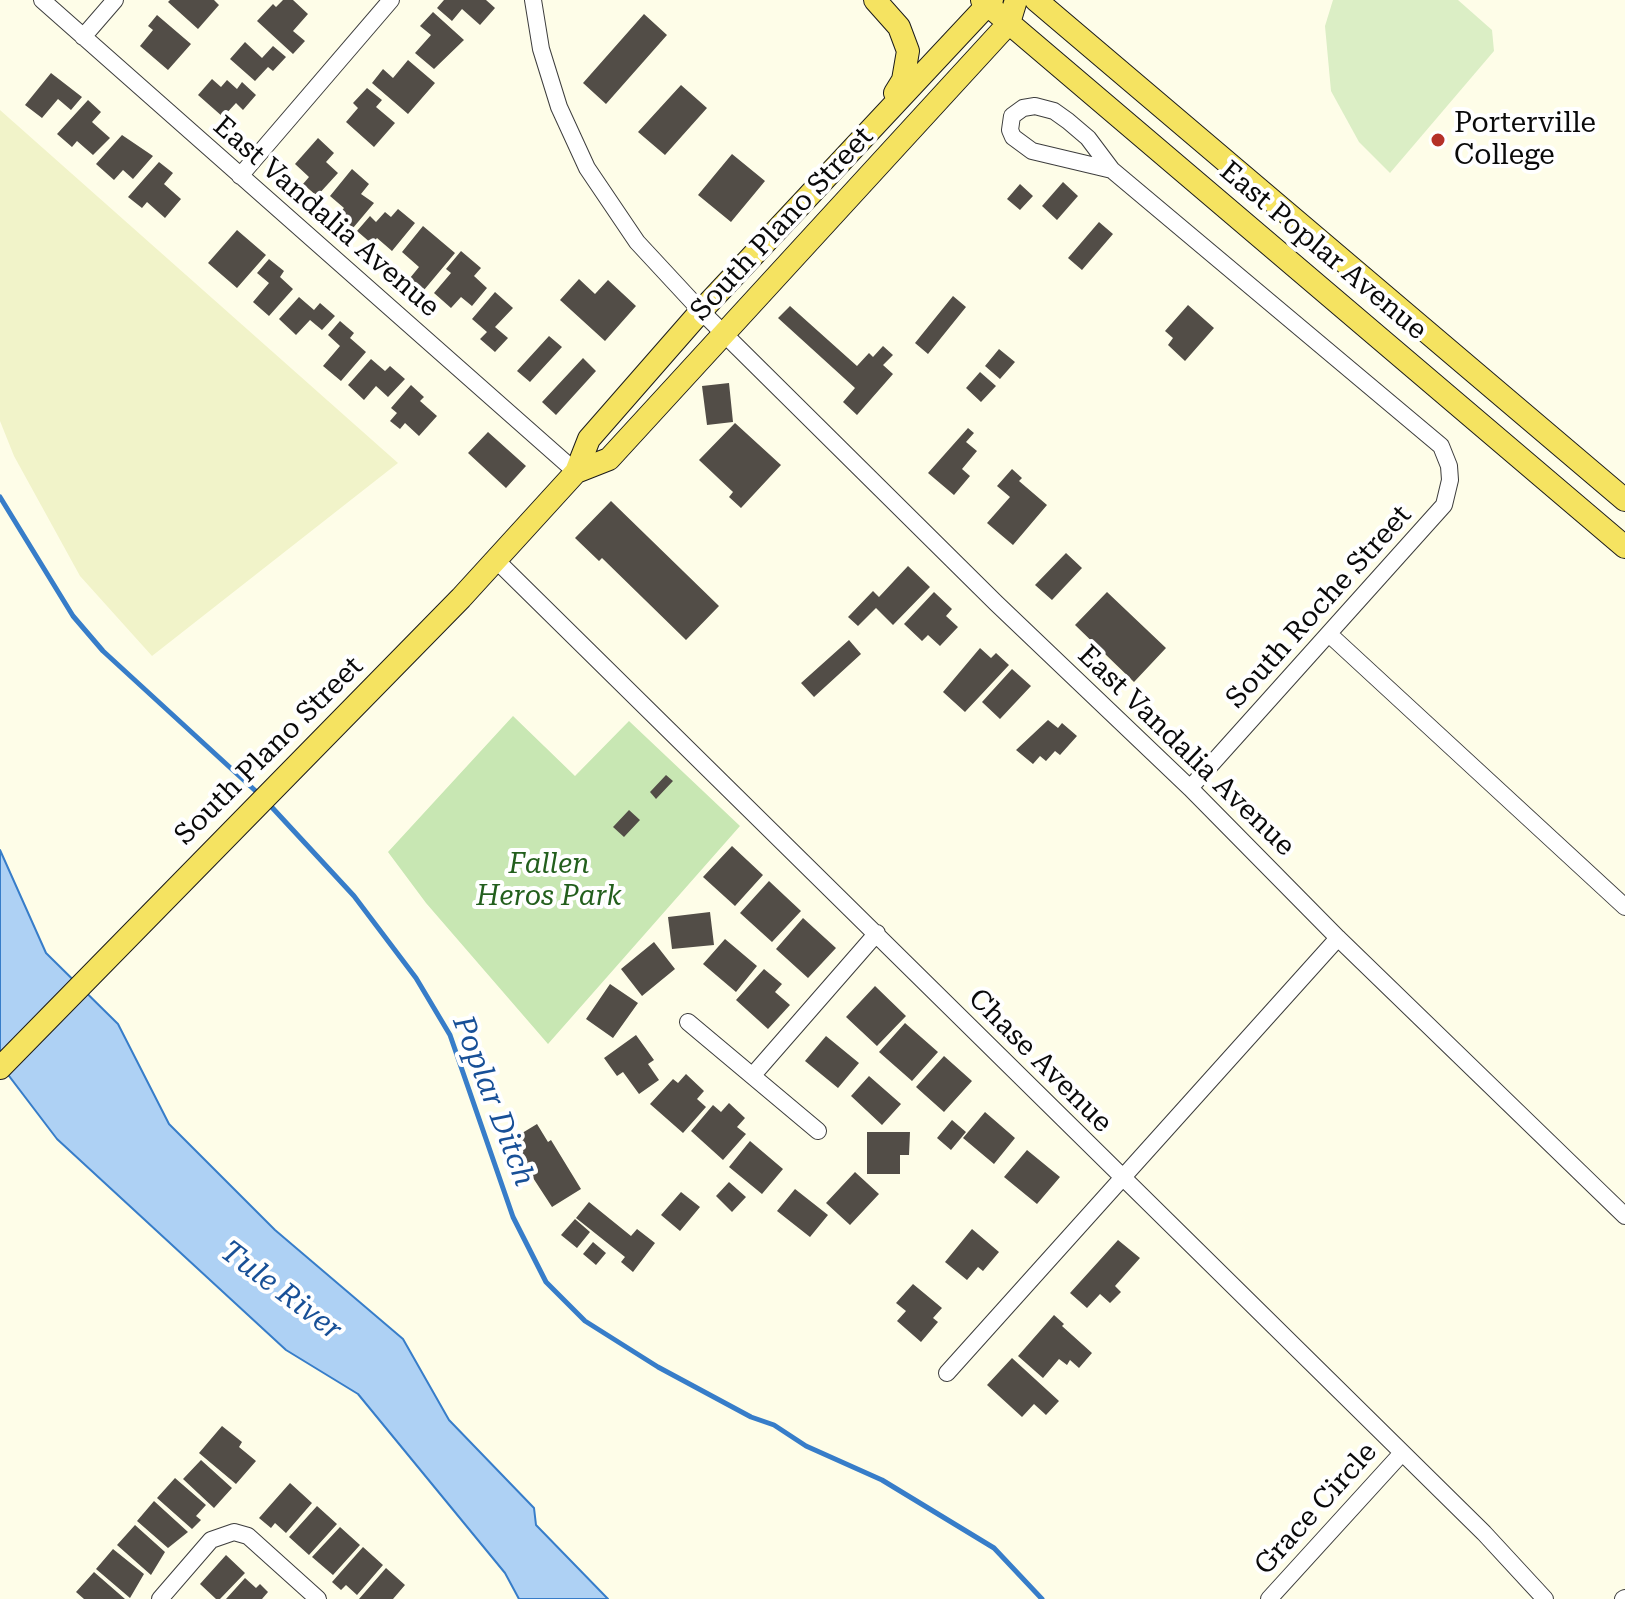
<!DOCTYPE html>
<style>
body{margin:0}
canvas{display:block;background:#fefde8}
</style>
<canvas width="1625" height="1599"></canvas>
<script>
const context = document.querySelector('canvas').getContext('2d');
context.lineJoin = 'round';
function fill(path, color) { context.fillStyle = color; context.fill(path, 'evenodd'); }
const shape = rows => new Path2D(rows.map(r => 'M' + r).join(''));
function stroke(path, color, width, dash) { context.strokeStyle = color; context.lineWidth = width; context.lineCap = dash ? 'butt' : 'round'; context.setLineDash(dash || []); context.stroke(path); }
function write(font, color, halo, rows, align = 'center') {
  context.font = font + ' "Roboto Serif",serif'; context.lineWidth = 8; context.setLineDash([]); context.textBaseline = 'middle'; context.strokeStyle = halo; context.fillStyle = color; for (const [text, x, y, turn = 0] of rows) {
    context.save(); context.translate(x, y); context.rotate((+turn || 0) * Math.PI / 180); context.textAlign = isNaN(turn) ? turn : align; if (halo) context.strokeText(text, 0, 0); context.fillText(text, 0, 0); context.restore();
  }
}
fill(shape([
 [0,110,398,463,152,656,80,576,14,456,0,421]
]), '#f1f3c9');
fill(shape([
 [513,716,575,776,629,721,740,826,548,1044,426,903,388,852]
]), '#c8e7b3');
fill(shape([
 [1333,0,1458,0,1492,30,1494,51,1390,173,1359,142,1331,91,1325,26]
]), '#dbeec5');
const water = shape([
 [0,850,46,953,118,1024,169,1124,275,1230,403,1339,449,1420,534,1508,536,1525,608,1599,519,1599,505,1573,358,1394,286,1350,57,1139,0,1064,0,850]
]);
fill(water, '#aed1f4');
stroke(water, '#377dc9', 2);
stroke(shape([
 [0,497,73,616,103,651,260,795],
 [267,802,354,896,416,978,450,1035,513,1217,546,1282,585,1321,658,1367,751,1417,774,1425,806,1446,882,1480,994,1548,1042,1599]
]), '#377dc9', 5);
fill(shape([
 [170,0,214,0,219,5,198,29,168,2],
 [283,0,293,0,308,14,293,31,305,41,293,54,257,21,273,4,276,7],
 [444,0,486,0,495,8,480,25,462,9,452,21,437,8],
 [433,12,464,40,434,69,415,53,431,35,420,26],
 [644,14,667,35,606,104,583,83],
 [157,15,191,44,168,70,140,46,153,30,148,26],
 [245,42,262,58,273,46,286,57,273,71,268,67,255,81,230,59],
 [408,60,435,83,408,114,372,83,383,69,393,78],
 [51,73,82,97,71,110,58,99,42,118,25,105],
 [212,79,221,87,227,80,237,89,242,82,256,95,243,110,236,103,223,117,198,95],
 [681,85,707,108,665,155,638,132],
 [367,88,382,100,376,107,395,123,374,147,346,122,358,108,353,103],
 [88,100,101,112,92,122,110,138,93,155,77,141,72,147,57,134],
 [122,135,153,156,133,179,123,170,114,180,96,164],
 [318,138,334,153,326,162,338,173,317,196,303,184,309,177,295,164],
 [732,154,765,181,731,222,698,195],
 [159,162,173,173,164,184,181,199,165,218,147,202,142,208,128,197],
 [352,169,369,184,361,194,374,203,353,228,338,215,344,208,330,196],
 [1063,182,1078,196,1057,220,1042,206],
 [1020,184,1033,196,1020,210,1007,199],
 [398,209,415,223,392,251,377,238,372,244,357,231,370,216,376,222,385,212,391,217],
 [1099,222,1113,234,1082,270,1068,258],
 [423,226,455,253,424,290,410,278,419,267,402,252],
 [237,230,266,255,237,288,208,263],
 [461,251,481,268,474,276,487,288,472,306,461,297,451,308,434,293,451,273,446,269],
 [269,259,284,271,280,277,293,289,269,316,253,302,269,283,257,273],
 [579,279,595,294,608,280,636,306,605,341,560,300],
 [495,292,513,308,495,327,508,338,495,352,480,339,487,332,472,319],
 [953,296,966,307,928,354,915,343],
 [299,297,314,310,320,303,335,316,322,330,310,320,296,335,279,319],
 [1188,305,1214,328,1185,361,1168,345,1173,338,1165,331],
 [790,306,857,366,869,353,873,357,883,346,893,355,883,365,893,374,857,415,843,402,855,388,778,318],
 [340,321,354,333,350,338,366,352,341,381,323,366,340,346,328,335],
 [549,336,562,347,530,382,517,371],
 [999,349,1015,362,1000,379,985,366],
 [583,358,596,371,556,415,542,402],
 [371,359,385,371,390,366,405,379,388,397,376,386,364,400,348,385],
 [980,372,996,386,981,402,966,388],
 [729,383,733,422,707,425,702,386],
 [411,385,424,397,420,401,437,416,419,436,405,423,400,429,390,421,397,413,391,408],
 [735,423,781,465,741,508,729,497,733,492,699,460],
 [968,428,974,433,966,442,977,451,962,469,970,476,954,495,928,473],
 [488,432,526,466,506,488,468,453],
 [1012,469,1022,478,1019,481,1047,505,1013,545,987,523,1010,497,997,486],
 [611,501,719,606,686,640,602,558,599,561,575,538],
 [1066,553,1082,568,1052,600,1035,585],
 [908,566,930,587,893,625,876,608,858,626,848,617,873,591,879,597],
 [934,592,952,609,946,616,958,627,940,646,928,635,922,641,904,624],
 [1107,592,1166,648,1134,682,1075,625],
 [849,640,861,654,814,697,801,683],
 [980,648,991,658,996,653,1009,665,965,712,943,692],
 [1012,669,1031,686,1000,719,982,702],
 [1048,720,1058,728,1062,723,1077,736,1060,755,1055,751,1046,761,1040,756,1033,764,1016,750],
 [666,775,673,781,656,799,650,792],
 [629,810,640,820,624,837,613,827],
 [732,846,763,875,735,906,703,877],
 [769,881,801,911,772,942,740,913],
 [710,912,714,945,672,949,668,917],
 [803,918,836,948,808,978,776,949],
 [725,939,757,966,736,992,703,964],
 [654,942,675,969,642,996,621,969],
 [764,969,782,984,775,992,790,1005,768,1029,736,1000],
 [610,984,638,1003,613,1038,586,1019],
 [875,986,906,1016,877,1046,846,1017],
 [905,1023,938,1052,912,1081,879,1052],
 [636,1035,654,1060,648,1064,659,1080,639,1094,623,1072,617,1076,604,1058],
 [826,1036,859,1063,838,1088,805,1061],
 [944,1056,972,1081,944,1112,916,1087],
 [686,1074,704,1091,697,1099,706,1107,683,1133,650,1104,673,1079,678,1083],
 [869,1076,901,1104,882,1125,851,1096],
 [729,1103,745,1118,737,1127,746,1134,723,1160,691,1131,713,1105,721,1112],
 [985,1112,1015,1138,994,1164,963,1138],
 [952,1120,966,1132,951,1150,937,1138],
 [537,1124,548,1142,551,1140,581,1189,552,1207,509,1141],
 [867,1132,910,1132,909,1155,900,1155,900,1174,867,1174],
 [750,1141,783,1169,762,1194,729,1167],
 [1027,1150,1060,1177,1037,1204,1004,1177],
 [855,1172,879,1194,850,1225,826,1203],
 [729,1182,746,1197,732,1212,716,1196],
 [795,1189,828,1215,810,1237,777,1211],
 [681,1192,700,1207,680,1231,661,1215],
 [589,1202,631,1236,637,1229,655,1243,633,1272,621,1262,625,1257,576,1218],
 [575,1219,590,1232,577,1248,561,1235],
 [972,1229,999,1252,983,1271,978,1267,967,1280,945,1262],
 [1118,1240,1140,1258,1115,1286,1121,1292,1110,1303,1100,1294,1087,1308,1070,1293],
 [593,1242,606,1253,596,1265,583,1254],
 [913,1284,942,1308,933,1318,938,1322,921,1342,897,1321,906,1311,896,1303],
 [1054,1315,1064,1324,1062,1326,1092,1353,1079,1368,1070,1360,1067,1365,1059,1359,1043,1378,1018,1356],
 [1012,1358,1059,1401,1046,1415,1034,1404,1022,1417,987,1385],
 [222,1426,242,1442,239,1447,256,1461,236,1484,199,1453],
 [201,1460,232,1488,214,1508,183,1479],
 [175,1478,206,1505,196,1516,201,1520,192,1529,157,1498],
 [290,1483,312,1503,286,1533,275,1523,271,1528,259,1518],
 [154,1501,188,1532,168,1548,137,1521],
 [317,1506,337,1524,309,1555,289,1537],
 [135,1525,165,1552,151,1575,117,1545],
 [340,1527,360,1545,333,1575,312,1557],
 [363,1547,383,1565,357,1595,346,1585,341,1590,332,1582],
 [113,1549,144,1574,130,1598,96,1569],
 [226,1555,245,1573,220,1599,216,1599,200,1584],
 [386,1568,405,1585,393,1599,359,1599],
 [94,1572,125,1599,84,1599,76,1592],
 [245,1578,256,1588,260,1584,268,1592,262,1599,226,1599]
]), '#524d47');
const minor = shape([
 [42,0,576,472],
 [533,0,541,49,559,107,587,168,637,242,701,311,996,603,1190,788,1338,938,1625,1216],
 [83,37,115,0],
 [1112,170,1032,151,1013,137,1010,130,1012,116,1023,108,1035,106,1054,111,1068,121,1088,138,1112,170,1441,446,1449,466,1450,480,1444,505,1190,788],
 [240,176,391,0],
 [496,560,1484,1533,1545,1599],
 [1330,635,1625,907],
 [688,1022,818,1131],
 [753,1075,877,933],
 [947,1373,1338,938],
 [160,1599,211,1540,234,1532,248,1536,318,1599],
 [1269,1599,1402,1453],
 [1623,1599,1625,1598]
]);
const major = shape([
 [875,0,899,27,908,51,903,80,895,93],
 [982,0,1625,547],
 [1036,0,1625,500],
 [576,472,609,459,1009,23,1016,0],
 [0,1068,461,598,576,472,589,439,701,311,992,0]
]);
stroke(minor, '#3d3d3d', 18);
stroke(major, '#1b1b1b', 24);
stroke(minor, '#fff', 16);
stroke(major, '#f5e361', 22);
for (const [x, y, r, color] of [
 [1438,140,8,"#b53127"]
]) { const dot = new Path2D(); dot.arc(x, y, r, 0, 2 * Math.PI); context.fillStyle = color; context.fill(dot); stroke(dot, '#fff', 3); }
write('28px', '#0a0a0a', '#fff', [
 ["Porterville",1454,124],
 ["College",1454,156]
], 'left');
write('28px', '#0a0a0a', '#fff', [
 ["East Vandalia Avenue",326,217,41],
 ["South Plano Street",782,224,-47],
 ["East Poplar Avenue",1323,251,40],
 ["South Roche Street",1319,607,-48],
 ["South Plano Street",269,751,-45],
 ["East Vandalia Avenue",1186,751,44],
 ["Chase Avenue",1040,1061,45],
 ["Grace Circle",1316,1509,-48]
]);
write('italic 28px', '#235f1d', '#fff', [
 ["Fallen",549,865],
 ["Heros Park",549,897]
]);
write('italic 30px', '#185097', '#fff', [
 ["Poplar Ditch",493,1101,69],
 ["Tule River",281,1291,37]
]);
</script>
